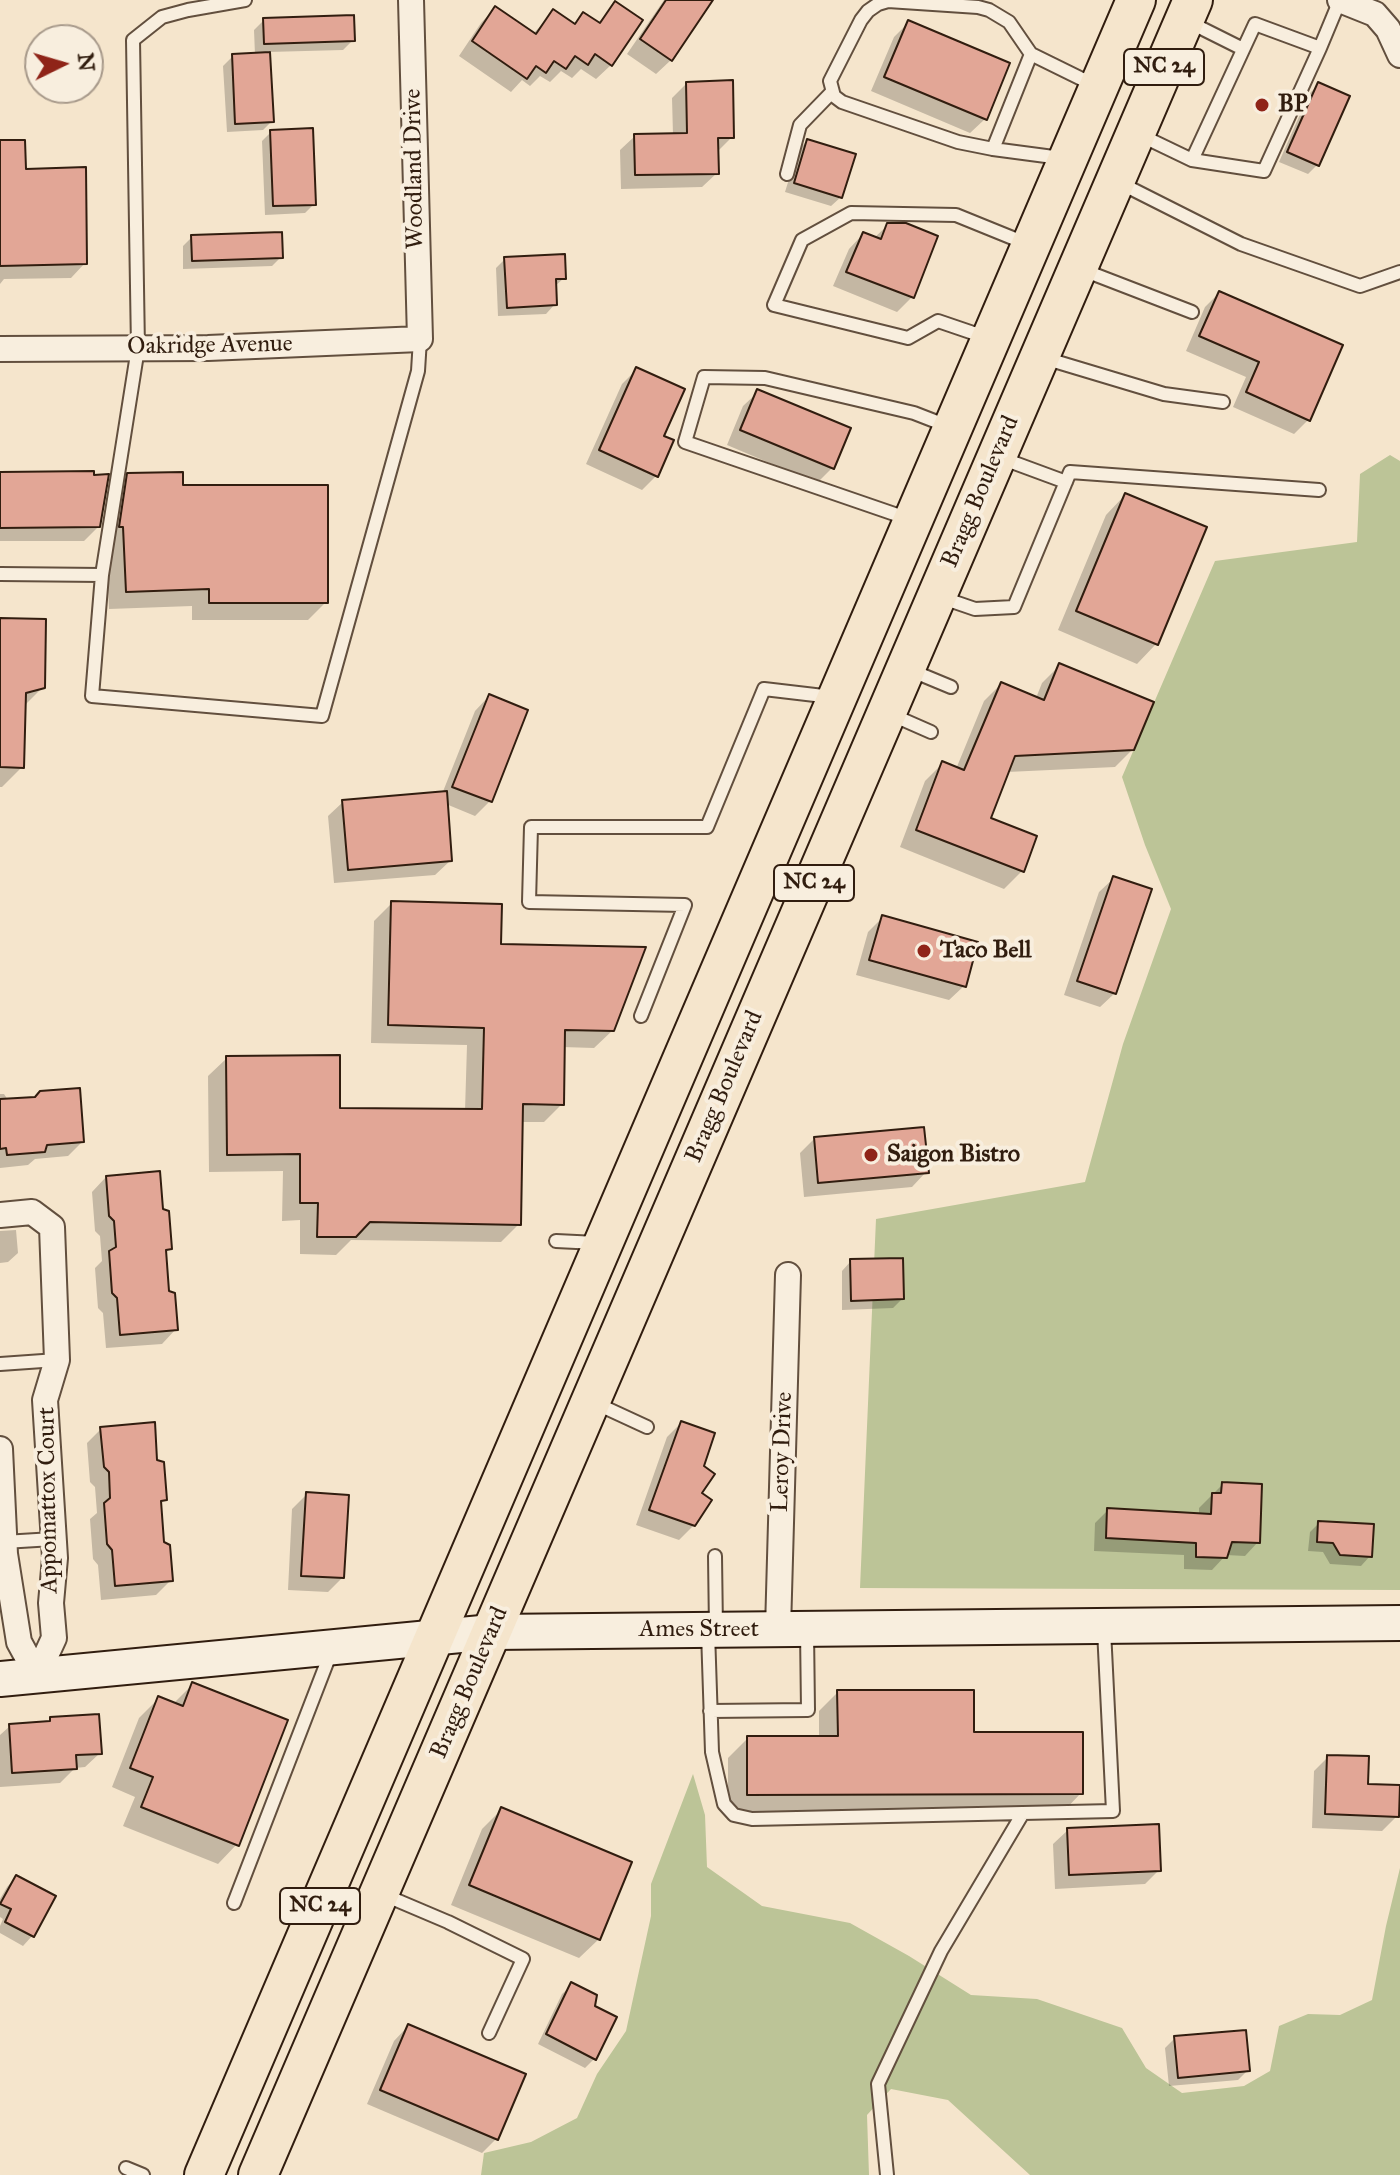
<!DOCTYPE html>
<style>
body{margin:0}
#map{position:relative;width:1400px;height:2175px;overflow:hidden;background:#f5e5cc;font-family:"IM FELL Great Primer",serif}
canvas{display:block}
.north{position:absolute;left:24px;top:24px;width:80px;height:80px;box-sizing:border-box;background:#f8eede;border:2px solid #a89a8b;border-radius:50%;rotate:85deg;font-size:22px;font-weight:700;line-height:32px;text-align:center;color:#311d0f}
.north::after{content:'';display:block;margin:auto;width:28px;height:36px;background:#8f2418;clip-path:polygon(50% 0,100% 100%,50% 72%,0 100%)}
</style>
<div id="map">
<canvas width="1400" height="2175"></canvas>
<div class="north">N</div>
</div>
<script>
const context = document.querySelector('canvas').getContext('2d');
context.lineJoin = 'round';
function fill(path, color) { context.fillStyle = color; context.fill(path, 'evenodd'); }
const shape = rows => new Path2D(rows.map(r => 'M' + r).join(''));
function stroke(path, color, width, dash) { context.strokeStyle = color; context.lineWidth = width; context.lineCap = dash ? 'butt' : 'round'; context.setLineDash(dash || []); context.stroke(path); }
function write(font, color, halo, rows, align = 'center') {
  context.font = font + ' "IM FELL Great Primer",serif'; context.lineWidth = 8; context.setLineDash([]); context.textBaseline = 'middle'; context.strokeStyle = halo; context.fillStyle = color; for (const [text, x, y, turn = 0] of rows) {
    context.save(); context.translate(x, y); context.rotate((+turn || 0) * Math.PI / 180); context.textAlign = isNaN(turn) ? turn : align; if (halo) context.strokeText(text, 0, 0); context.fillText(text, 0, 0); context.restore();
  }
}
fill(shape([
 [1390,455,1400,461,1400,1590,860,1588,876,1219,1085,1182,1123,1044,1171,909,1145,845,1122,777,1215,561,1357,542,1360,474],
 [693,1774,705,1815,707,1867,762,1906,850,1923,909,1956,971,1995,1037,1999,1122,2028,1146,2068,1182,2093,1244,2086,1270,2071,1279,2026,1308,2014,1340,2015,1372,2000,1386,1926,1400,1868,1400,2175,1030,2175,948,2100,891,2089,867,2115,869,2175,481,2175,484,2153,531,2142,577,2118,597,2074,626,2031,651,1916,651,1884]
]), '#bcc497');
fill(shape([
 [664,0,696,0,671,60,656,74,627,54],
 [615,4,611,65,596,79,581,69,572,78,561,71,550,82,540,76,530,86,522,80,511,92,459,56,481,23,495,8,533,34,553,12,573,25,583,15,597,24],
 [264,20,353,40,343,50,268,52,272,121,263,130,227,132,223,66,233,56,255,55,254,30],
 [908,23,985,119,970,133,871,91,894,37],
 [686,84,732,137,716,153,717,173,702,187,621,189,620,150,635,136,673,135,672,98],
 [1318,85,1317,165,1308,174,1279,162,1309,94],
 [271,132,314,204,305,213,265,215,262,141],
 [807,141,841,197,831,206,785,192,798,150],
 [0,142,24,171,85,263,71,278,4,279,0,284],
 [888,225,936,237,912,297,897,312,833,286,849,249,863,234,874,238],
 [192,237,281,257,272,266,183,269,183,246],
 [505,259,564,278,554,287,555,304,546,314,498,316,496,268],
 [1219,293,1308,420,1294,434,1233,407,1246,377,1186,351,1205,307],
 [636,370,662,436,656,476,642,490,586,464,622,384],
 [758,392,832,468,817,483,727,445,743,406],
 [0,474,99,526,84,541,0,541],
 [128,475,181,487,326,602,308,620,192,620,192,606,109,609,106,544,110,493],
 [1125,495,1156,644,1137,664,1058,630,1106,515],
 [0,620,43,687,24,706,22,767,2,787,0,787],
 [1059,666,1133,749,1115,767,1007,772,988,819,1022,871,1004,889,900,847,925,781,943,763,956,769,984,701,1001,684,1036,698,1042,683],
 [489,696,526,711,490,801,475,816,446,804,450,861,435,875,334,883,328,816,343,802,442,794,475,711],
 [1114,878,1115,993,1100,1007,1064,995,1099,892],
 [392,903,499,946,613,1030,594,1048,562,1047,562,1104,544,1122,521,1122,519,1224,501,1242,351,1240,336,1255,300,1254,300,1220,282,1221,283,1171,209,1172,208,1076,227,1058,338,1110,465,1111,467,1045,371,1043,374,921],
 [882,918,964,986,949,1000,856,975,868,932],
 [0,1094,4,1094,8,1100,82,1142,68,1156,35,1159,28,1165,0,1168],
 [814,1139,926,1172,912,1187,804,1197,800,1153],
 [106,1177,170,1248,164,1255,167,1292,176,1329,162,1344,106,1348,103,1313,98,1308,95,1268,102,1261,100,1236,95,1231,92,1192],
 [16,1230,18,1253,8,1262,0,1263,0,1231],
 [851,1261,902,1299,893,1308,842,1310,842,1271],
 [681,1423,699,1494,694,1525,679,1540,636,1525,667,1437],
 [101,1429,156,1462,165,1499,159,1506,162,1543,171,1580,156,1595,101,1600,98,1565,93,1559,90,1519,97,1513,95,1487,90,1482,87,1443],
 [1223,1484,1258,1542,1245,1556,1226,1555,1212,1570,1184,1569,1184,1555,1094,1551,1095,1523,1108,1510,1199,1516,1199,1508],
 [307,1494,342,1578,328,1592,288,1590,292,1509],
 [1319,1523,1370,1556,1361,1566,1330,1564,1323,1552,1308,1551,1310,1532],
 [193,1684,237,1844,218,1864,123,1826,135,1797,112,1787,139,1718,158,1699,173,1704],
 [838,1692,972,1734,1081,1793,1062,1813,728,1813,728,1758,748,1738,819,1738,819,1711],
 [51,1719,100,1753,85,1767,75,1768,60,1783,0,1787,0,1735,10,1726,47,1723],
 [1328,1757,1366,1786,1397,1816,1382,1831,1312,1828,1314,1771],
 [501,1810,599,1939,579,1958,451,1905,482,1829],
 [1068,1830,1159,1870,1145,1884,1055,1889,1053,1844],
 [16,1877,53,1897,32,1936,23,1946,0,1933,0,1926,3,1919,0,1917,0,1899,7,1887],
 [572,1985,594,2059,585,2068,538,2044,562,1994],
 [408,2026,496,2139,482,2153,367,2104,394,2041],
 [1175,2038,1248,2070,1238,2080,1169,2086,1165,2048]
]), '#0003');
const building = shape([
 [666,0,713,0,672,61,640,39,666,0],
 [615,1,643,20,612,66,595,54,588,65,575,56,566,69,554,61,546,73,536,66,527,79,472,41,495,6,536,34,553,9,575,24,583,12,600,23,615,1],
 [354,15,355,41,264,44,263,18,354,15],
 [908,20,1010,63,987,120,884,77,908,20],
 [270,52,274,122,235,124,232,54,270,52],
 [733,80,734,138,718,138,719,174,635,175,634,134,687,133,686,82,733,80],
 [1318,82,1350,96,1319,166,1287,152,1318,82],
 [313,128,316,205,273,206,270,130,313,128],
 [807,139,856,154,842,198,794,183,807,139],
 [0,140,25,140,26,169,86,167,87,264,0,266,0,140],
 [887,223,906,223,938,236,914,298,846,272,863,232,881,239,887,223],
 [282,232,283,258,192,261,191,235,282,232],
 [565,254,566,279,556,279,557,305,507,308,504,257,565,254],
 [1219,291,1343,345,1310,421,1246,392,1259,362,1199,336,1219,291],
 [636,367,685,389,664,436,674,440,658,477,599,450,636,367],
 [757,389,851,428,834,469,740,430,757,389],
 [94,471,94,475,109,474,100,527,0,528,0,472,94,471],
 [183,472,183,485,328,485,328,603,209,603,209,589,126,592,123,527,119,527,127,473,183,472],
 [1125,493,1207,527,1158,645,1076,611,1125,493],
 [0,618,46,619,45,688,26,693,24,768,0,767,0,618],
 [1059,663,1154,702,1134,750,1015,756,991,818,1037,836,1024,872,916,830,942,761,964,770,1001,682,1044,700,1059,663],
 [489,694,528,710,492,802,452,787,489,694],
 [447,791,452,861,348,870,342,800,447,791],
 [1113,876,1152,889,1116,994,1077,981,1113,876],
 [391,901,502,904,501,944,646,947,614,1031,565,1030,564,1105,523,1104,521,1225,370,1222,356,1237,317,1237,318,1203,300,1203,300,1154,227,1155,226,1056,340,1055,340,1108,482,1109,484,1028,388,1025,391,901],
 [882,915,978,942,966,987,869,960,882,915],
 [80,1088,84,1142,47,1145,45,1152,7,1155,6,1148,0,1149,0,1099,35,1097,40,1091,80,1088],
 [924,1127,929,1173,818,1183,814,1137,924,1127],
 [160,1171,163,1209,169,1211,172,1249,166,1250,169,1291,175,1293,178,1330,120,1335,117,1298,112,1293,109,1251,116,1247,114,1221,109,1216,106,1176,160,1171],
 [903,1258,904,1299,851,1301,850,1259,903,1258],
 [681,1421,715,1433,704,1466,715,1474,702,1493,712,1500,695,1526,649,1510,681,1421],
 [155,1422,157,1460,164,1462,167,1500,161,1501,164,1542,170,1545,173,1581,115,1586,112,1550,107,1544,104,1503,110,1498,109,1472,104,1467,100,1427,155,1422],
 [1222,1482,1262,1484,1260,1543,1232,1542,1227,1558,1196,1557,1196,1543,1106,1538,1107,1508,1211,1514,1212,1493,1221,1493,1222,1482],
 [306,1492,349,1495,344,1578,301,1576,306,1492],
 [1318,1521,1374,1524,1372,1557,1340,1555,1333,1543,1317,1542,1318,1521],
 [192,1682,288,1720,239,1846,141,1807,153,1777,130,1768,158,1696,183,1706,192,1682],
 [837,1690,974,1690,974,1732,1083,1732,1083,1794,747,1795,747,1736,838,1736,837,1690],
 [99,1714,102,1754,76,1755,77,1769,12,1773,9,1724,50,1721,50,1717,99,1714],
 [1327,1755,1369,1756,1368,1784,1400,1785,1399,1817,1325,1814,1327,1755],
 [501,1807,632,1862,600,1940,469,1885,501,1807],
 [1159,1824,1161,1871,1069,1875,1067,1828,1159,1824],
 [16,1875,56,1896,34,1937,5,1922,11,1909,0,1904,16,1875],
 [571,1982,597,1995,595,2006,617,2017,596,2060,546,2034,571,1982],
 [408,2024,526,2074,498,2140,380,2090,408,2024],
 [1246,2030,1250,2071,1178,2078,1174,2036,1246,2030]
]);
fill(building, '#e2a696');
stroke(building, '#311d0f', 2);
const lane = shape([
 [1189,22,1243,49],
 [1320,48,1340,0],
 [1140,135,1192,160,1264,171,1320,48,1255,24,1192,160],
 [993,149,1031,54],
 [1061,158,993,149,958,142,842,102,834,96,830,81,861,20,868,11,878,4,888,1,978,7,989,10,1009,22,1031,54,1094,85],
 [787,174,800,125,832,92],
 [1120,183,1241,244,1360,286,1400,272],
 [1083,270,1192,312],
 [985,337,938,321,908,338,774,305,802,240,851,213,956,215,1025,243],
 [1044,358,1164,394,1223,402],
 [1001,458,1066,482],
 [909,519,685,442,704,377,765,378,914,413,950,427],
 [0,574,102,575,138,348,133,40,162,17,188,10,245,0],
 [102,575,92,696,322,716,418,371,420,339],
 [940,597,975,609,1014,607,1070,472,1319,490],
 [910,670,951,687],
 [890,714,931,732],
 [641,1016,685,905,529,902,531,827,707,827,764,689,832,697],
 [556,1241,597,1243],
 [0,1364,57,1360],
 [595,1403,647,1427],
 [4,1542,53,1539],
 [715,1556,716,1629],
 [708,1632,712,1752,724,1804,734,1815,752,1819,1113,1811,1104,1630],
 [710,1711,808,1710,807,1631],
 [382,1894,448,1922,523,1959,489,2033],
 [234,1903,331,1652],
 [126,2168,143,2175],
 [887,2175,878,2084,941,1951,1023,1813]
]);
const street = shape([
 [1340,0,1375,14,1388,29,1400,55],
 [0,349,208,348,420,339,411,0],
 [0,1215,32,1212,52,1227,57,1360,45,1400,55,1558,51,1603,54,1638,37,1675],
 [0,1449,5,1554,19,1642,37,1675],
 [778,1629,788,1275]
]);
const secondary = shape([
 [0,1679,492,1632,1400,1623]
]);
const primary = shape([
 [204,2175,1136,0],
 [258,2175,1193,0]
]);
stroke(lane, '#624f3e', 16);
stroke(street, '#624f3e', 28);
stroke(secondary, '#311d0f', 38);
stroke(primary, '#311d0f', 42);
stroke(lane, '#f8eede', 12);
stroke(street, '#f8eede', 24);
stroke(secondary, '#f8eede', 34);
stroke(primary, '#f5e5cc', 38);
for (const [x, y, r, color] of [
 [1262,105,8,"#8f2418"],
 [924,951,8,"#8f2418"],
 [871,1155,8,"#8f2418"]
]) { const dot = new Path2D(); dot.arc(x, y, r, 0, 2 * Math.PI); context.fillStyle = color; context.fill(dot); stroke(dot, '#f8eede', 3); }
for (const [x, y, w] of [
 [1164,67,80],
 [814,883,80],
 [320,1906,80]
]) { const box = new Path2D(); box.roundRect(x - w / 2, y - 18, w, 36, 6); context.fillStyle = '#f8eede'; context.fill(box); stroke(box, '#311d0f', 2); }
write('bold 22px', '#311d0f', null, [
 ["NC 24",1164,67],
 ["NC 24",814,883],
 ["NC 24",320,1906]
]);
write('bold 24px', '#311d0f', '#f8eede', [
 ["BP",1278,105],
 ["Taco Bell",940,951],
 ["Saigon Bistro",887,1155]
], 'left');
write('24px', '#311d0f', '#f8eede', [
 ["Woodland Drive",415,169,-91],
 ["Oakridge Avenue",210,346,-1],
 ["Bragg Boulevard",981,492,-67],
 ["Bragg Boulevard",725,1087,-67],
 ["Leroy Drive",783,1452,-88],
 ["Appomattox Court",49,1500,-91],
 ["Ames Street",699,1630],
 ["Bragg Boulevard",470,1683,-67]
]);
</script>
